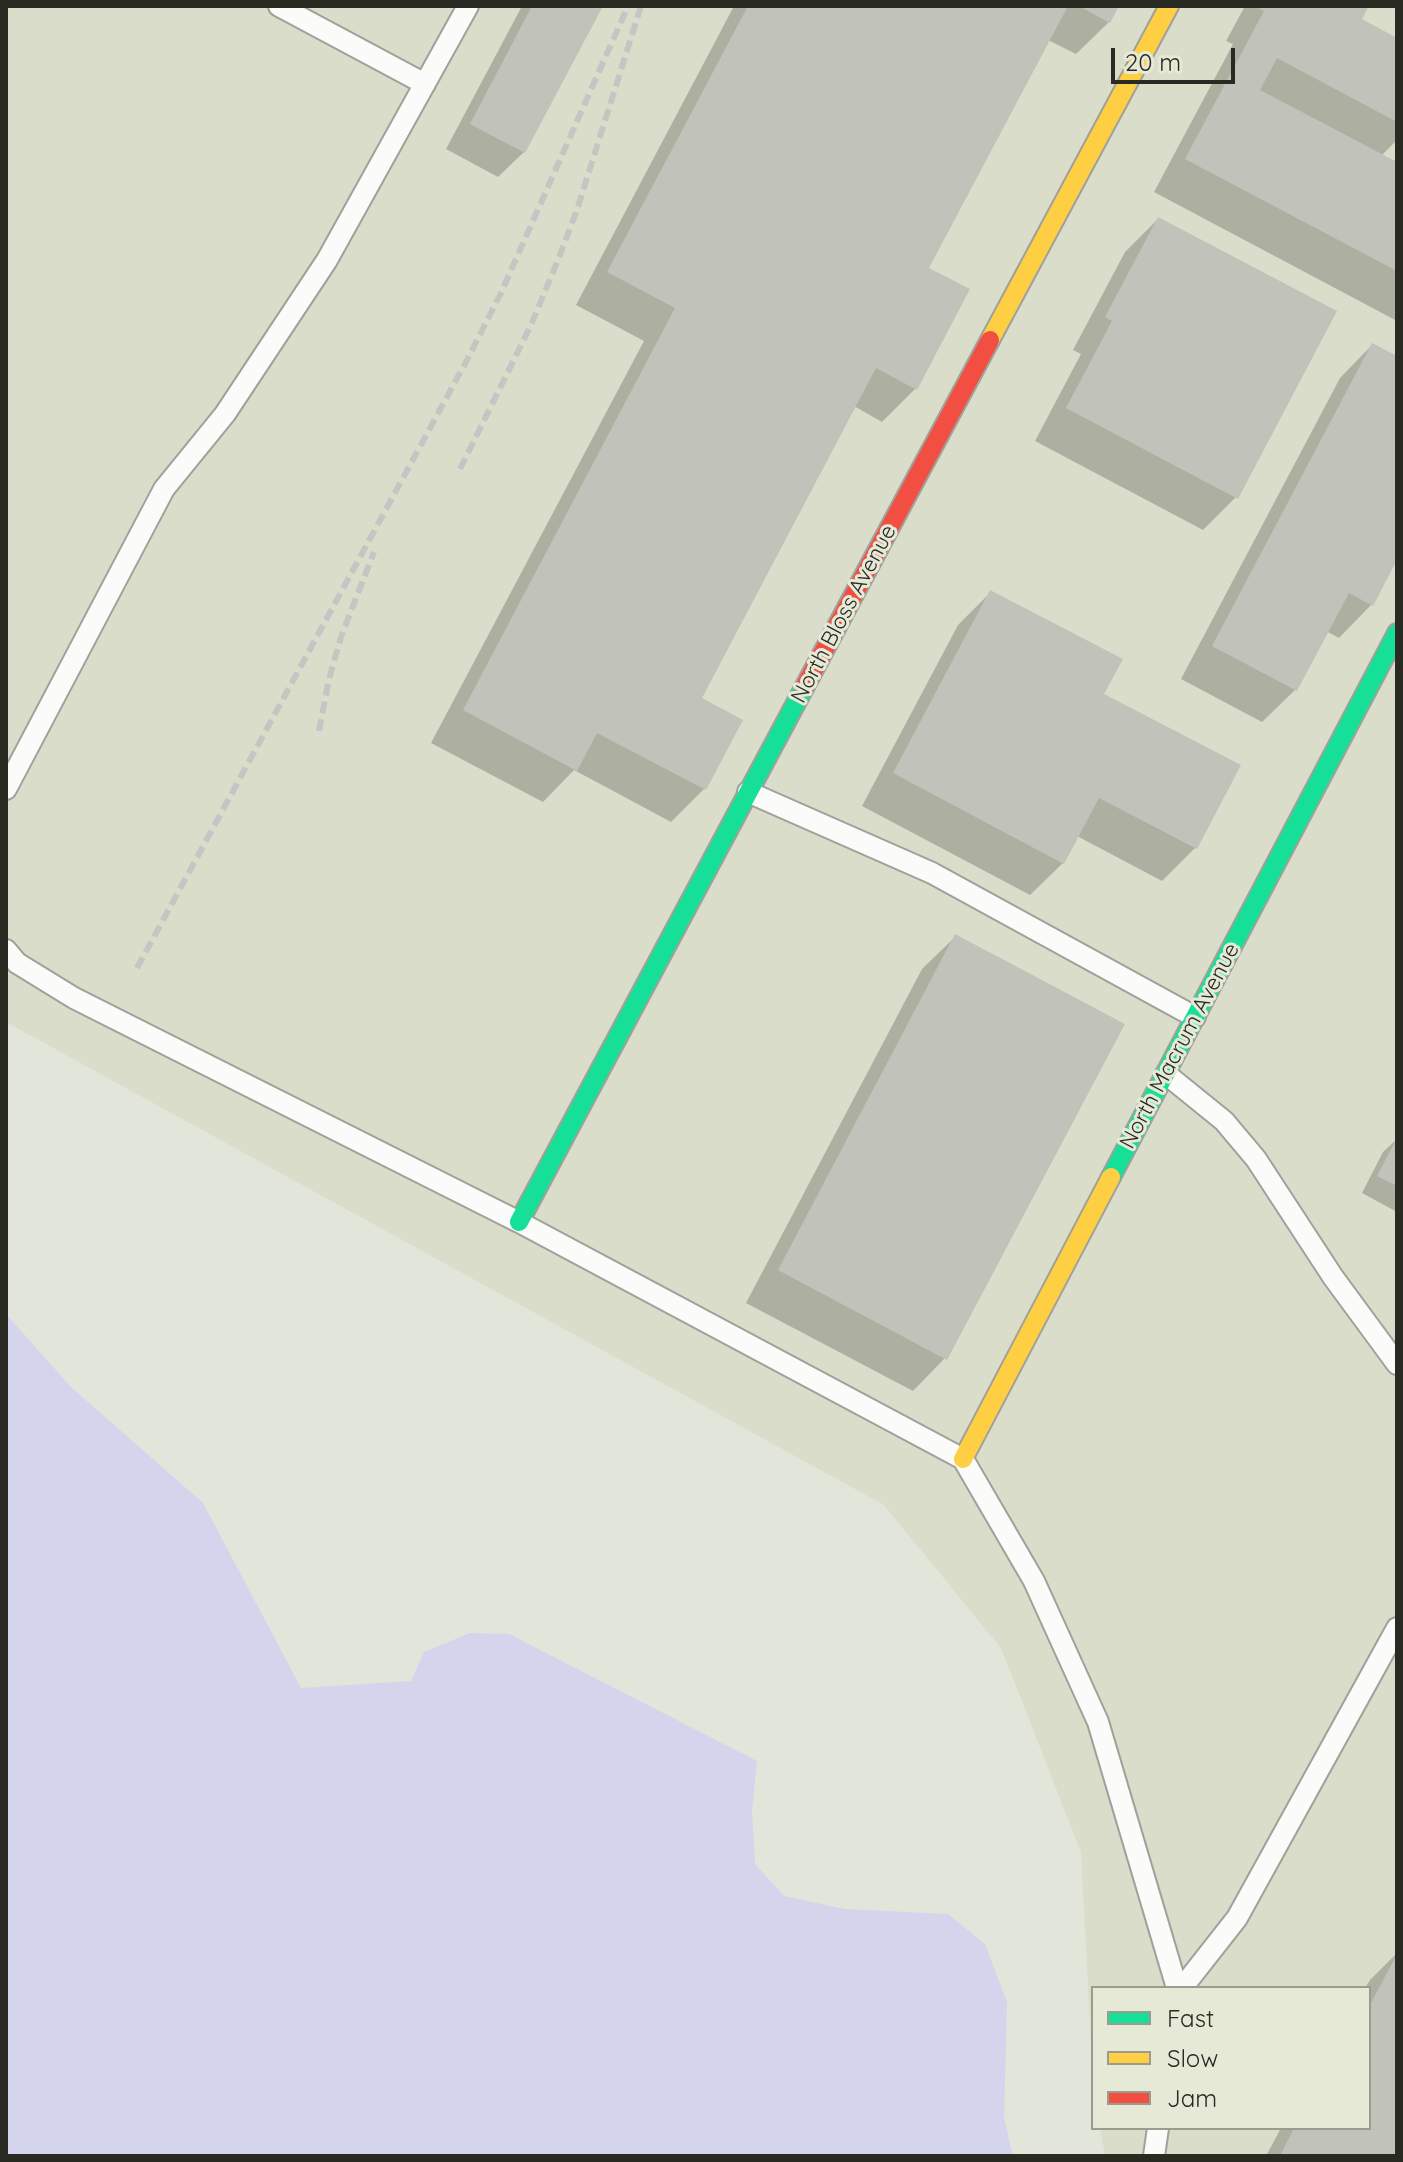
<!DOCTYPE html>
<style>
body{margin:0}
#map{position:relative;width:1403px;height:2162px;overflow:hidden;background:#e2e5da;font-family:Quicksand,sans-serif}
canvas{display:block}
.frame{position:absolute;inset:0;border:8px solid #292b23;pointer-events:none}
.legend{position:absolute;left:1091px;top:1986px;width:280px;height:144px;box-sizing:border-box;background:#e5e9d6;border:2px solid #9a9d8e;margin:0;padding:10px 14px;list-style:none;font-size:24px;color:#292b23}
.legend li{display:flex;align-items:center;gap:16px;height:40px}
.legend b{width:40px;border:2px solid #9a9d8e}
.scale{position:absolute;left:1111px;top:48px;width:124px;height:36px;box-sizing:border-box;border:4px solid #292b23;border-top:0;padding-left:10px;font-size:24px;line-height:28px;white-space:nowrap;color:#292b23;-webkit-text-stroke:6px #e5e9d6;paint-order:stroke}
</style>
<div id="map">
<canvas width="1403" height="2162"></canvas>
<div class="frame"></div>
<ul class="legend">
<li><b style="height:10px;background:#16e098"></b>Fast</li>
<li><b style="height:10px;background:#ffcf43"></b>Slow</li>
<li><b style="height:10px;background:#f24e42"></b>Jam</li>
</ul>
<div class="scale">20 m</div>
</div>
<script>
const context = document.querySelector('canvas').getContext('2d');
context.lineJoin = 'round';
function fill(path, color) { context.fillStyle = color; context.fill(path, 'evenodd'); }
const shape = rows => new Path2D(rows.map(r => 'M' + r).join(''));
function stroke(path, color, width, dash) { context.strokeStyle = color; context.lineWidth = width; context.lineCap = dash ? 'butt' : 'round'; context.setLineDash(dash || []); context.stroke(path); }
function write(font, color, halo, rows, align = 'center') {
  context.font = font + ' Quicksand,sans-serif'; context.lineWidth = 6; context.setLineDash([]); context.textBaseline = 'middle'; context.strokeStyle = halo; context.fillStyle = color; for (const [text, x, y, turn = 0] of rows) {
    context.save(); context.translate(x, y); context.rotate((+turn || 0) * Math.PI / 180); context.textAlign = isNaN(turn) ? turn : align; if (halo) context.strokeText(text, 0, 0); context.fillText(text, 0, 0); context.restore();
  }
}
fill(shape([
 [6,6,1397,6,1397,2156,1105,2156,1100,2128,1369,2128,1369,1988,1093,1988,1093,2080,1081,1852,1001,1648,884,1505,6,1022]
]), '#d9ddca');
fill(shape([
 [6,1314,71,1387,203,1503,301,1688,411,1681,424,1652,470,1633,509,1634,757,1761,752,1811,755,1864,784,1896,845,1909,948,1914,985,1944,1007,2002,1004,2118,1013,2156,6,2156]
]), '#d5d4ed');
fill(shape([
 [522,6,601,6,524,152,498,177,446,149],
 [734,6,1117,6,1109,22,1076,54,1048,40,926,269,915,389,882,422,854,406,699,699,704,789,671,822,574,770,543,802,431,743,644,341,576,305],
 [1245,6,1367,6,1359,20,1397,40,1397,140,1381,156,1397,165,1397,321,1154,192,1233,44,1226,41],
 [1158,219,1236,497,1203,530,1035,441,1081,354,1073,350,1125,252],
 [1372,345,1397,358,1397,556,1371,605,1339,638,1326,631,1295,690,1262,722,1181,679,1340,378],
 [991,592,1102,695,1238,766,1195,848,1162,881,1077,836,1063,863,1030,895,862,806,958,625],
 [955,937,945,1358,913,1391,746,1303,922,969],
 [1397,1139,1397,1212,1362,1193,1383,1152],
 [1397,1953,1397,2156,1266,2156,1281,2128,1369,2128,1369,1988,1365,1988,1370,1980]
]), '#0003');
fill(shape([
 [532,6,603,6,525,153,470,124],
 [748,6,1068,6,929,268,970,289,917,390,876,368,702,698,743,720,706,790,597,733,577,771,463,710,675,308,607,272],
 [1079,6,1119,6,1110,23],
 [1254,6,1369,6,1362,19,1397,38,1397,122,1277,58,1260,90,1397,162,1397,271,1185,159,1264,11],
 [1158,217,1337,311,1238,499,1066,408,1112,321,1105,317],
 [1372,343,1397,356,1397,560,1373,606,1349,593,1297,691,1212,646],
 [990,590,1123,659,1104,694,1241,765,1197,849,1099,798,1064,864,893,773],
 [955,934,1125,1024,947,1360,778,1270],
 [1397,1138,1397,1186,1377,1176],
 [1397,1954,1397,2156,1280,2156,1294,2128,1369,2128,1369,2007]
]), '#c1c3bb');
const lane = shape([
 [279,6,425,84],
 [6,789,164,489,225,414,327,260,468,6],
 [748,792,932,873,1195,1017],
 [6,950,17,963,74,998,519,1222,963,1459,1034,1581,1098,1722,1177,1988],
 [1166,1074,1224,1121,1256,1159,1333,1277,1397,1364],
 [1182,1988,1237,1918,1397,1628],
 [1154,2156,1158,2128]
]);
const fast = shape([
 [1111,1177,1397,633],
 [519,1222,804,688]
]);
const slow = shape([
 [990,340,1169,6],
 [963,1459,1111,1177]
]);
const jam = shape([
 [804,688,990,340]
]);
stroke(lane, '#9fa19a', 24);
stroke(fast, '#9fa19a', 22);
stroke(slow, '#9fa19a', 22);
stroke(jam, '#9fa19a', 22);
stroke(lane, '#fbfbf9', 20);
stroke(fast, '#16e098', 18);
stroke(slow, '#ffcf43', 18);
stroke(jam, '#f24e42', 18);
stroke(shape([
 [460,469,531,325,558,260,577,210,641,6],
 [319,731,329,679,341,637,374,552],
 [137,968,467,360,501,293,628,6]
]), '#c5c6c3', 6, [12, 6]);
write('22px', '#292b23', '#e5e9d6', [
 ["North Bloss Avenue",844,614,-62],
 ["North Macrum Avenue",1180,1046,-62]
]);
</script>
